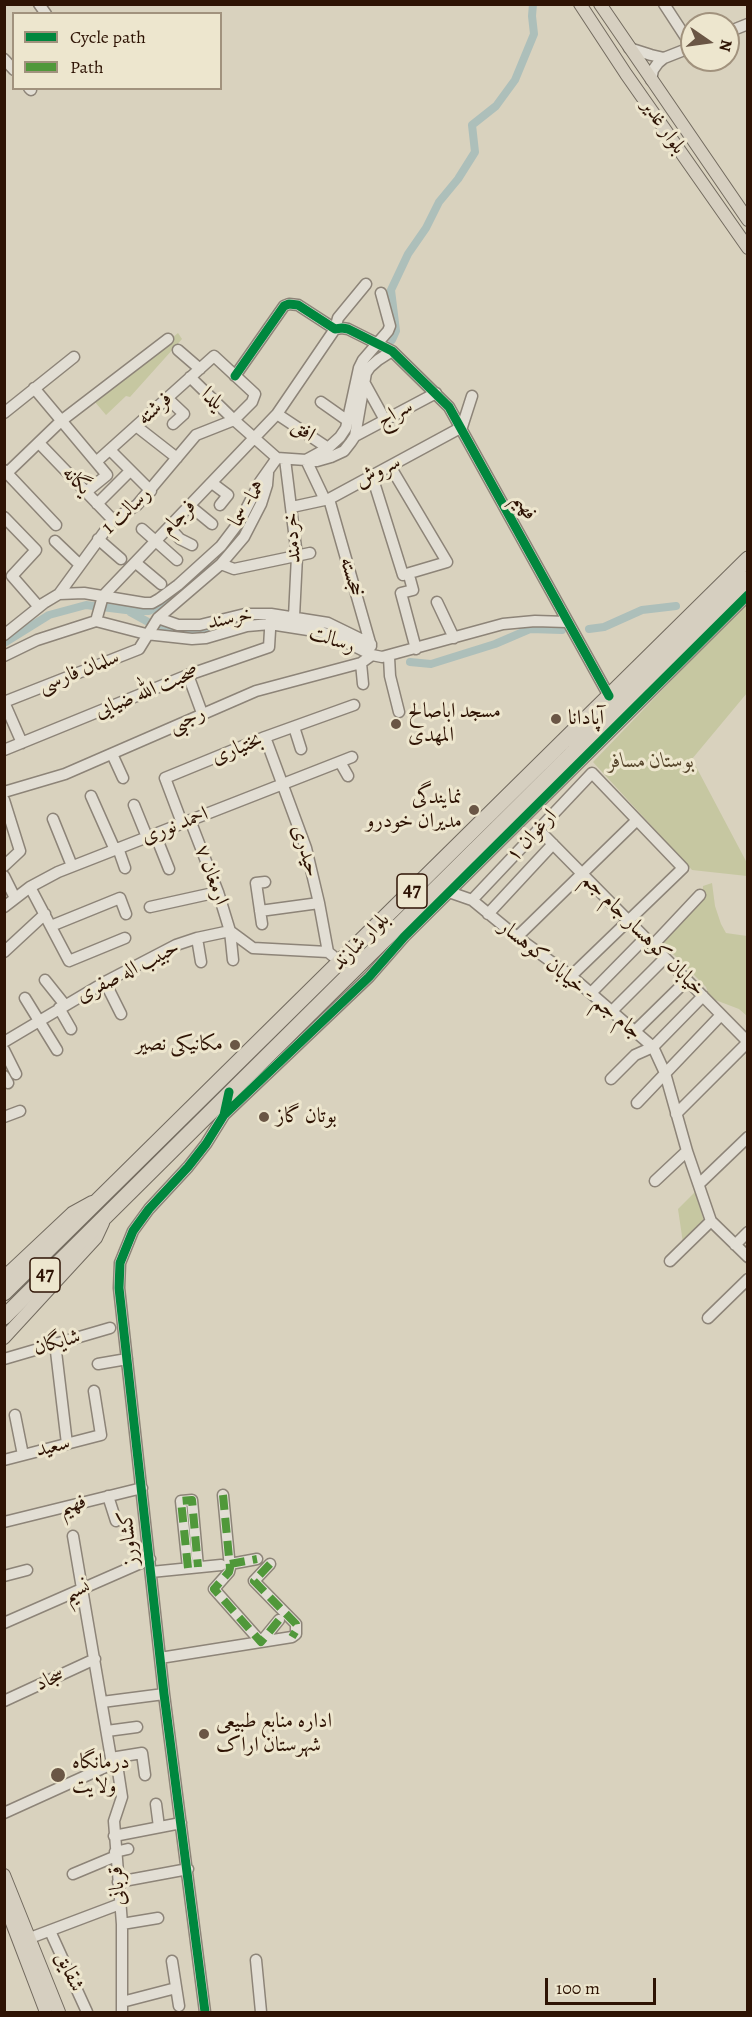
<!DOCTYPE html>
<meta charset="utf-8">
<style>
body{margin:0}
#map{position:relative;width:752px;height:2017px;overflow:hidden;background:#d9d2be;font-family:Alegreya,serif}
canvas{display:block}
.frame{position:absolute;inset:0;border:6px solid #2e1304;pointer-events:none}
.legend{position:absolute;left:12px;top:12px;width:210px;height:78px;box-sizing:border-box;background:#ede6ce;border:2px solid #a1927d;margin:0;padding:8px 10px;list-style:none;font-size:18px;color:#2e1304}
.legend li{display:flex;align-items:center;gap:12px;height:30px}
.legend b{width:30px;border:2px solid #a1927d}
.north{position:absolute;left:680px;top:12px;width:60px;height:60px;box-sizing:border-box;background:#ede6ce;border:2px solid #a1927d;border-radius:50%;rotate:103deg;font-size:16px;font-weight:700;line-height:24px;text-align:center;color:#2e1304}
.north::after{content:'';display:block;margin:auto;width:21px;height:27px;background:#6a5645;clip-path:polygon(50% 0,100% 100%,50% 72%,0 100%)}
.scale{position:absolute;left:545px;top:1978px;width:111px;height:27px;box-sizing:border-box;border:3px solid #2e1304;border-top:0;padding-left:8px;font-size:18px;line-height:21px;white-space:nowrap;color:#2e1304;-webkit-text-stroke:4px #ede6ce;paint-order:stroke}
</style>
<div id="map">
<canvas width="752" height="2017"></canvas>
<div class="frame"></div>
<ul class="legend">
<li><b style="height:8px;background:#00873e"></b>Cycle path</li>
<li><b style="height:8px;background:#50983a"></b>Path</li>
</ul>
<div class="north">N</div>
<div class="scale">100 m</div>
</div>
<script>
const context = document.querySelector('canvas').getContext('2d');
context.lineJoin = 'round';
function fill(path, color) { context.fillStyle = color; context.fill(path, 'evenodd'); }
const shape = rows => new Path2D(rows.map(r => 'M' + r).join(''));
function stroke(path, color, width, dash) { context.strokeStyle = color; context.lineWidth = width; context.lineCap = dash ? 'butt' : 'round'; context.setLineDash(dash || []); context.stroke(path); }
function write(font, color, halo, rows, align = 'center') {
  context.font = font + ' Alegreya,Amiri,serif'; context.lineWidth = 6; context.setLineDash([]); context.textBaseline = 'middle'; context.strokeStyle = halo; context.fillStyle = color; for (const [text, x, y, turn = 0] of rows) {
    context.save(); context.translate(x, y); context.rotate((+turn || 0) * Math.PI / 180); context.textAlign = isNaN(turn) ? turn : align; if (halo) context.strokeText(text, 0, 0); context.fillText(text, 0, 0); context.restore();
  }
}
fill(shape([
 [178,333,182,339,130,397,126,396,106,415,95,402],
 [747,602,747,693,692,759,747,863,747,876,692,870,593,762],
 [712,883,715,906,721,924,726,933,747,936,747,1016,739,1009,710,998,706,987,661,942,702,899,703,886],
 [695,1192,704,1221,683,1243,678,1209]
]), '#c6c7a1');
stroke(shape([
 [392,340,396,331,391,290,408,254,426,228,439,202,458,179,475,152,472,125,496,106,515,80,534,34,532,16,533,4],
 [130,612,159,628,170,631,203,630,256,618],
 [589,629,604,627,642,610,676,606],
 [4,643,49,615,86,605,126,610,149,611,159,606,189,582],
 [410,662,431,664,495,644,530,629,562,630]
]), '#adbfba', 8);
const minor = shape([
 [39,4,46,14],
 [664,4,692,47],
 [728,32,748,24],
 [629,48,651,55,664,58],
 [4,59,14,70],
 [651,80,653,70,658,63,664,58,692,47],
 [29,88,31,90],
 [178,350,200,369],
 [235,376,284,306,289,304,298,305,335,329,342,328,348,329,392,351,449,407,609,696],
 [190,377,234,420,277,458],
 [364,382,385,420],
 [34,388,107,475,86,492],
 [167,398,184,414,173,424],
 [321,402,348,421],
 [4,413,74,357],
 [277,414,328,448],
 [136,426,177,458],
 [355,436,436,393],
 [39,443,113,520],
 [110,450,151,491],
 [277,458,306,460,328,448,340,437,346,428,359,368,363,360,388,331,390,326,381,293],
 [285,459,297,556,294,617],
 [306,460,317,461,331,457,344,451,351,442,355,436,366,373,370,367,378,360,392,351],
 [306,460,325,500],
 [4,470,56,525],
 [7,473,61,421,168,339],
 [372,476,403,575,447,562,390,466],
 [212,483,228,495,220,505],
 [329,499,371,646],
 [97,504,130,471],
 [190,506,212,524],
 [292,507,329,499,462,427,472,396],
 [4,517,36,550,12,576,39,607],
 [170,528,180,539,192,545],
 [142,529,177,560],
 [98,539,121,559],
 [55,541,79,564],
 [136,563,161,584],
 [221,564,234,569,310,553],
 [410,579,413,590,401,593,416,649],
 [59,594,113,520,137,505,196,435,234,420,252,402,255,394,214,356,96,462],
 [103,596,277,414,335,329,338,318,366,284],
 [437,602,454,638],
 [158,618,178,625,200,625,245,614,271,614,328,623,371,644],
 [96,621,103,596],
 [4,635,44,603,59,594,84,593,144,603,152,603,159,599,178,585,221,546,240,521,260,482,277,458],
 [4,656,37,640,96,621,146,634,192,639,206,638,247,626,270,624,321,632,336,637,372,655,382,657,503,624,535,621,567,622],
 [389,657,390,676,399,712],
 [361,663,363,684],
 [188,675,202,713],
 [4,702,139,649,158,618,221,564,244,537,261,504,267,485,268,473],
 [4,702,22,743],
 [294,727,301,749],
 [265,737,306,848,319,903,328,952,333,956],
 [4,750,188,675,269,647,271,614],
 [112,754,123,778],
 [340,762,348,776],
 [4,792,65,774,256,691,361,663,372,655],
 [91,796,115,850],
 [4,800,20,851,4,866],
 [134,805,147,837],
 [53,819,72,866],
 [190,820,218,892,230,931,233,960],
 [182,823,165,778,265,737,354,705],
 [538,829,748,1042],
 [155,834,169,869],
 [118,848,125,868],
 [4,876,15,898],
 [30,887,69,961,125,938],
 [449,892,472,900,517,937,571,976,653,1047,665,1073,687,1151,711,1221,748,1257],
 [472,900,592,773,683,868,571,976],
 [4,907,30,887,58,872,352,757],
 [150,907,218,892],
 [260,911,319,903],
 [488,914,553,844],
 [262,924,256,883,265,882],
 [51,926,120,898,126,914],
 [517,937,637,820],
 [197,938,201,962],
 [653,945,700,895],
 [4,952,45,914],
 [45,980,65,1005],
 [105,982,121,1014],
 [591,993,645,938],
 [25,998,57,1050],
 [59,1008,71,1029],
 [612,1011,665,958],
 [635,1031,687,980],
 [4,1042,105,982,176,945,197,938,230,931,253,948,328,952],
 [4,1050,16,1074],
 [4,1076,8,1083],
 [611,1079,635,1055,653,1047,703,996],
 [637,1103,721,1015],
 [676,1114,748,1042],
 [224,1115,369,977,404,937,748,595],
 [4,1117,20,1111],
 [655,1181,687,1151],
 [699,1184,748,1137],
 [735,1245,748,1232],
 [670,1261,711,1221],
 [708,1318,748,1279],
 [55,1343,67,1444],
 [4,1359,110,1328],
 [98,1364,127,1359],
 [15,1415,23,1455],
 [4,1460,101,1435,94,1391],
 [223,1495,230,1568,229,1572,214,1589,261,1642,279,1620],
 [108,1496,116,1521],
 [4,1522,142,1488],
 [73,1536,112,1764],
 [230,1564,257,1559],
 [188,1568,181,1501,192,1500,198,1567],
 [151,1572,221,1565],
 [4,1576,27,1570],
 [4,1623,150,1559],
 [160,1658,292,1637,296,1634,296,1624,254,1581,270,1564],
 [4,1701,95,1659],
 [102,1702,164,1694],
 [107,1731,137,1727],
 [111,1758,142,1753,145,1775],
 [112,1764,118,1771,122,1797,114,1821,122,1924,122,2012],
 [156,1804,159,1827],
 [4,1813,112,1764],
 [114,1836,181,1823],
 [115,1852,128,1849],
 [73,1874,116,1856],
 [118,1882,188,1869],
 [122,1924,158,1918],
 [50,1931,87,2012],
 [30,1938,120,1904],
 [256,1960,261,2012],
 [172,1961,179,2006],
 [122,2002,176,1988],
 [205,2012,164,1694,119,1288,120,1263,133,1231,149,1209,188,1167,206,1144,224,1115,228,1096]
]);
const major = shape([
 [580,4,626,74,748,248],
 [600,4,748,220],
 [4,1277,72,1213,92,1202],
 [4,1338,96,1238,103,1223],
 [4,1875,59,2012],
 [4,1902,46,2012]
]);
const highway = shape([
 [4,1293,748,559],
 [4,1317,748,579]
]);
stroke(minor, '#8d8478', 13);
stroke(major, '#736b5f', 14);
stroke(highway, '#736b5f', 17);
stroke(minor, '#e2ded4', 10);
stroke(major, '#d6cfc0', 12);
stroke(highway, '#d6cfc0', 15);
stroke(shape([
 [223,1495,230,1568,229,1572,214,1589,261,1642,279,1620],
 [230,1564,257,1559],
 [270,1564,254,1581,296,1624,297,1629,292,1637],
 [188,1568,181,1501,192,1500,198,1567]
]), '#50983a', 8, [15, 8]);
stroke(shape([
 [235,376,284,306,289,304,298,305,335,329,342,328,348,329,392,351,449,407,609,696],
 [224,1115,369,977,404,937,748,595],
 [205,2012,164,1694,119,1288,120,1263,133,1231,149,1209,188,1167,206,1144,224,1115,229,1092]
]), '#00873e', 9);
for (const [x, y, r, color] of [
 [556,719,6,"#6a5645"],
 [396,724,6,"#6a5645"],
 [474,810,6,"#6a5645"],
 [235,1045,6,"#6a5645"],
 [264,1117,6,"#6a5645"],
 [204,1734,6,"#6a5645"],
 [58,1775,8,"#6a5645"]
]) { const dot = new Path2D(); dot.arc(x, y, r, 0, 2 * Math.PI); context.fillStyle = color; context.fill(dot); stroke(dot, '#ede6ce', 2); }
for (const [x, y, w] of [
 [412,891,30],
 [45,1275,30]
]) { const box = new Path2D(); box.roundRect(x - w / 2, y - 17, w, 34, 4.5); context.fillStyle = '#ede6ce'; context.fill(box); stroke(box, '#2e1304', 1.5); }
write('bold 20px', '#2e1304', null, [
 ["47",412,891],
 ["47",45,1275]
]);
write('21px', '#2e1304', '#ede6ce', [
 ["بلوار غدیر",663,127,55],
 ["یلدا",212,399,44],
 ["فرشته",155,409,-42],
 ["سراج",395,414,-28],
 ["افق",303,431,34],
 ["سروش",378,472,-28],
 ["یگانه",76,481,46],
 ["هما- سما",248,504,-58],
 ["فهیم",525,507,62],
 ["رسالت 1",127,511,-43],
 ["فرجام",179,518,-47],
 ["خردمند",293,538,-94],
 ["خجسته",351,577,74],
 ["خرسند",230,619,-11],
 ["رسالت",332,640,19],
 ["سلمان فارسی",79,672,-21],
 ["صحبت الله ضیایی",147,692,-22],
 ["رجبی",187,720,-24],
 ["بختیاری",237,749,-22],
 ["احمد نوری",175,826,-21],
 ["ارغوان ۱",532,836,-47],
 ["حیدری",305,851,73],
 ["ارمغان ۷",211,875,70],
 ["خیابان کوهسار جام جم",643,935,45],
 ["بلوار شازند",361,942,-45],
 ["حبیب اله صفری",128,972,-27],
 ["جام جم - خیابان کوهسار",570,980,39],
 ["شایگان",57,1343,-16],
 ["سعید",53,1447,-14],
 ["فهیم",73,1505,-14],
 ["کشاورز",129,1538,-97],
 ["نسیم",77,1591,-24],
 ["سجاد",50,1680,-25],
 ["قربانی",118,1886,-95],
 ["شقایق",69,1972,66]
]);
write('21px', '#2e1304', '#ede6ce', [
 ["مسجد اباصالح",408,712],
 ["المهدی",408,736],
 ["آپادانا",568,719],
 ["نمایندگی",462,798,"right"],
 ["مدیران خودرو",462,822,"right"],
 ["مکانیکی نصیر",223,1045,"right"],
 ["بوتان گاز",276,1117],
 ["اداره منابع طبیعی",216,1722],
 ["شهرستان اراک",216,1746],
 ["درمانگاه",72,1763],
 ["ولایت",72,1787]
], 'left');
write('italic 21px', '#57462c', '#ede6ce', [
 ["بوستان مسافر",651,762]
]);
</script>
